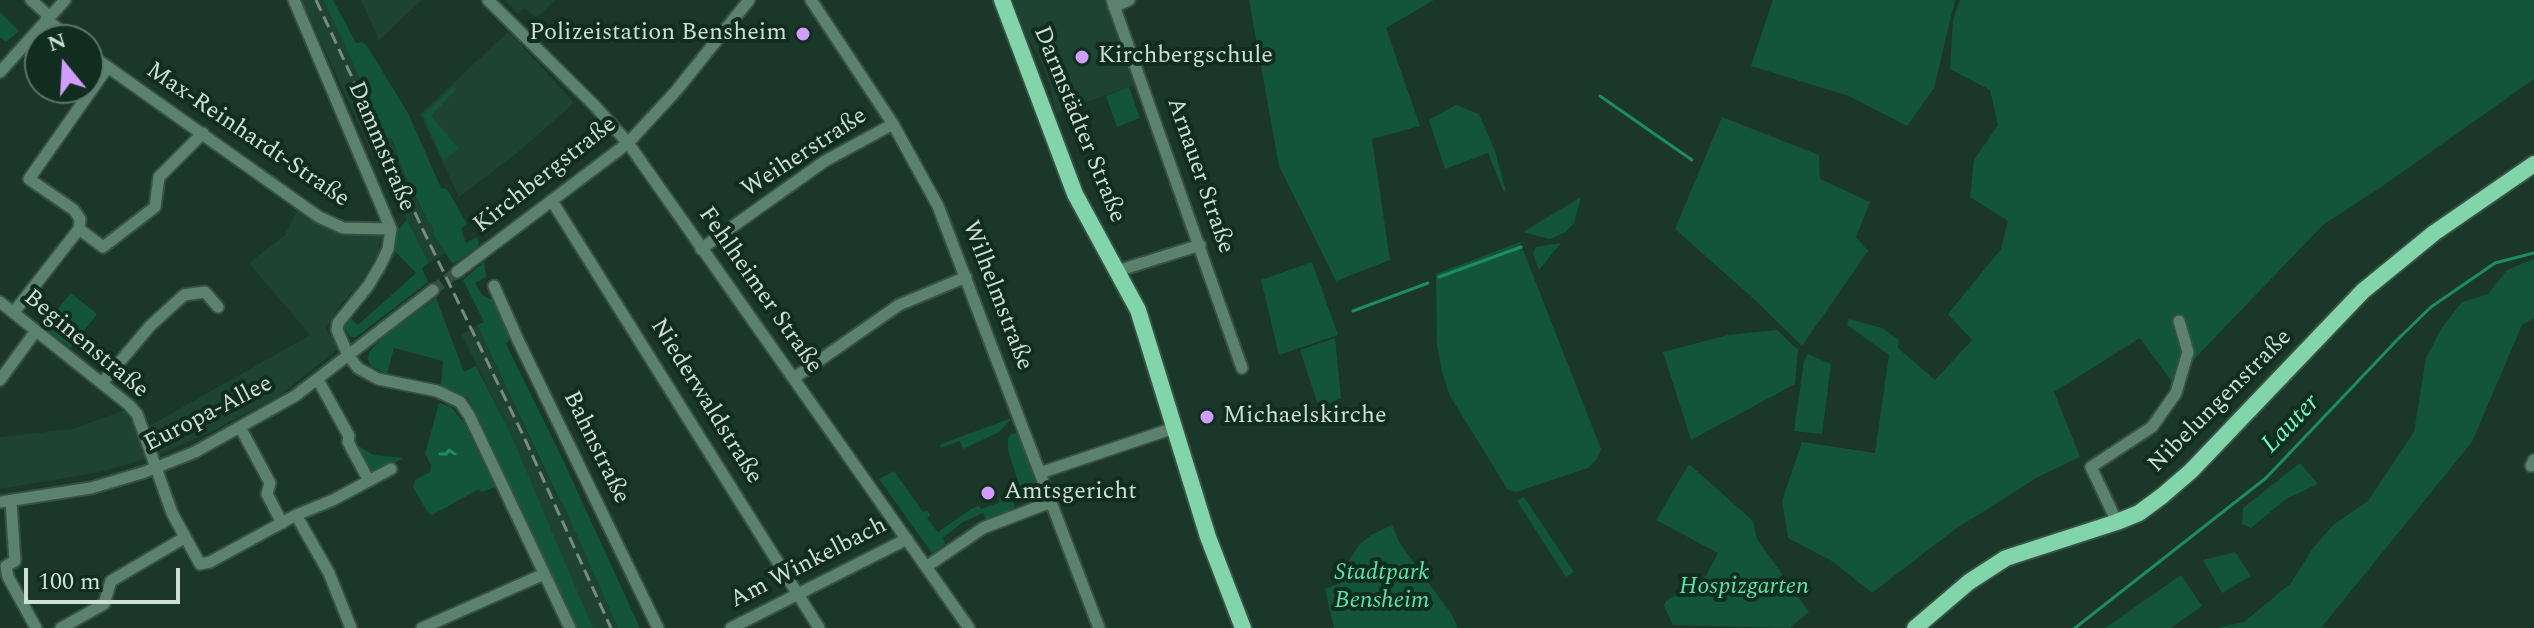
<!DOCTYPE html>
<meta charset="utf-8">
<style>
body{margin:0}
#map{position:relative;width:2534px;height:628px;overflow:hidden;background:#1a3729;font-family:Spectral,serif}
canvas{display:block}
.north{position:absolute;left:24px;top:24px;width:80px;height:80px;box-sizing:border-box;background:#102d20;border:2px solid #5c7469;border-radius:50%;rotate:342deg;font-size:22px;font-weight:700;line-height:32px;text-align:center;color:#cfdfd6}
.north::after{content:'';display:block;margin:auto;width:28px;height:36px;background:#d29dfd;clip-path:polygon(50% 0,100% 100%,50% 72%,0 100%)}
.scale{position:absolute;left:24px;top:568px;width:156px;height:36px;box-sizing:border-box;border:4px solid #cfdfd6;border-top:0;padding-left:10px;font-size:24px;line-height:28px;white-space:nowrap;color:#cfdfd6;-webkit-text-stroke:6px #102d20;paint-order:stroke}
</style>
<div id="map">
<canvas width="2534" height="628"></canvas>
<div class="north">N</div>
<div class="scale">100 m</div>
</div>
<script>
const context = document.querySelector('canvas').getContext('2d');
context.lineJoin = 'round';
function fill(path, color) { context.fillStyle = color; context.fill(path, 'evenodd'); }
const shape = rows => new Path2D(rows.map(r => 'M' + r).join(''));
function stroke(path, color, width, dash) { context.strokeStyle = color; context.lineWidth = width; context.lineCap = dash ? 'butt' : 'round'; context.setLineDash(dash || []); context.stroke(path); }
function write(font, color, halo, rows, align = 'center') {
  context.font = font + ' Spectral,serif'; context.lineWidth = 8; context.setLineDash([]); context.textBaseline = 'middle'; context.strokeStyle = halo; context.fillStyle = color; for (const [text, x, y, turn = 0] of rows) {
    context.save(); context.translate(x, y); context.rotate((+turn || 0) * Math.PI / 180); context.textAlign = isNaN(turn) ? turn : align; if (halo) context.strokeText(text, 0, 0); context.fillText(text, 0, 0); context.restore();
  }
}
fill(shape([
 [302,0,324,0,333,16,387,138,390,137,397,151,396,156,427,221,433,224,434,236,445,253,429,263,368,145],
 [361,0,422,0,379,40],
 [505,0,556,0,538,16,534,16,524,8,518,14],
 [1013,0,1104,0,1135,85,1056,113,1050,85,1038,54,1028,39],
 [509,31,574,103,517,153,459,197,420,114],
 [300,204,344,223,383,226,378,253,361,282,338,308,326,328,338,349,279,396,215,430,155,456,100,472,0,489,0,437,73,429,136,406,144,429,310,335,249,263,285,235],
 [477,325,559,501,562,502,618,628,593,628,510,432,462,335]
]), '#1e4332');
fill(shape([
 [324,0,333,0,356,43,362,42,367,46,408,113,441,188,447,189,467,224,461,229,466,243,477,237,479,246,453,264,434,236,432,224,428,222,396,156,397,151,391,138,387,138],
 [1249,0,1434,0,1386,28,1420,126,1372,139,1390,260,1336,281,1279,166],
 [1773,0,1955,0,1934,88,1907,126,1849,96,1751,66],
 [1960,0,2534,0,2534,79,2377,190,2324,224,2172,382,2140,338,2054,392,2080,457,2038,477,1954,530,1872,593,1832,561,1788,538,1782,501,1802,442,1875,453,1889,355,1847,325,1849,319,1882,328,1899,340,1898,348,1935,380,1972,340,1948,314,2001,249,2008,221,1970,197,1974,160,1998,125,1990,90,1950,69,1953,20],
 [0,12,19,31,6,42,0,37],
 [453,87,456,89,431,116,459,149,443,160,423,115],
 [1129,87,1140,118,1117,127,1106,96],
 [1456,105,1479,114,1495,151,1506,192,1503,190,1488,153,1445,169,1429,120],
 [1722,117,1819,155,1820,179,1870,202,1856,237,1868,251,1802,346,1756,301,1675,229],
 [1581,197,1574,223,1566,232,1550,239,1523,232],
 [407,220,429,263,422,268,428,282,356,337,350,337,344,326,349,317,358,325,416,273,395,251,395,233],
 [1520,242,1601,449,1597,459,1588,468,1516,492,1508,490,1450,396,1442,372,1437,345,1436,274],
 [1561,243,1539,270,1533,254,1536,247],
 [2534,259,2534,318,2522,325,2472,442,2321,628,2217,628,2244,622,2291,583,2313,548,2333,525,2368,501,2414,432,2426,358,2441,329,2462,302,2488,294,2507,270],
 [484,262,486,277,475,283,482,295,495,301,511,337,506,344,563,460,640,628,618,628,562,502,560,501,477,325,484,322,463,280],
 [1312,262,1338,335,1279,355,1261,280],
 [71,293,97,314,71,348,43,327],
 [436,298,464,372,476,366,510,432,593,628,575,628,480,420,467,397,445,389,441,386,443,361,394,348,387,374,371,366,368,359,369,352,385,336],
 [1777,330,1798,350,1795,384,1691,440,1663,352,1728,335],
 [1335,338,1341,398,1319,408,1300,350],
 [1808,354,1831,364,1822,434,1794,431,1804,361],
 [439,403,451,407,464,423,495,487,481,492,479,489,432,515,428,513,413,487,415,480,430,472,431,465,425,454],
 [1012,418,999,432,963,449,960,441,941,448,940,445,949,441],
 [1019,433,1039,482,1040,491,1032,495,1021,491,1008,450,1008,439,1011,434],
 [353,438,357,445,373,455,403,458,374,475,368,474,351,443],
 [2300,463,2318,484,2286,499,2251,528,2242,524,2243,508],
 [1689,464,1753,521,1757,539,1809,612,1790,628,1673,625,1664,606,1666,601,1706,576,1718,553,1656,520],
 [894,471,923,512,927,510,930,515,927,518,938,532,971,509,979,506,981,509,1000,502,998,499,1010,494,1015,506,1013,511,987,520,983,513,963,522,943,538,945,544,932,553,879,479],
 [1524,497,1574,572,1566,577,1517,501],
 [1392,525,1399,542,1452,615,1458,628,1334,628,1325,589,1343,582,1347,563,1360,544,1371,535],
 [2235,552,2251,576,2222,593,2203,560],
 [2181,575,2202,606,2171,628,2105,628]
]), '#13553a');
stroke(shape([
 [1600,96,1692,160],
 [1439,277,1521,247],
 [1353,311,1428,283],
 [440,454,446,454,449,450,455,454],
 [2075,628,2266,478,2397,340,2431,307,2495,263,2534,253]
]), '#1d8c61', 3);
stroke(shape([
 [433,290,457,272]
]), '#355043', 11, [11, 5.5]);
const street = shape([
 [31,0,49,16],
 [294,0,391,229,388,249,380,266,368,286,338,323,337,330,348,355,358,368,378,379,437,391,460,402,469,415,570,628],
 [488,0,595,106,628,143,969,628],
 [811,0,893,124,938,206,1099,628],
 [1112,0,1242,368],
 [1114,7,1129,0],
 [46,19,72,40],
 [88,53,319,217,343,228,391,229],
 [0,72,65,0],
 [552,201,819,628],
 [79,229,80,219,74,210,29,179,107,68],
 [701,249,825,161,893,124],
 [1117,271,1200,245],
 [457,272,628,143,676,91,749,0],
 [494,286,518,340,658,628],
 [0,302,129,405,137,414,172,513,200,564,210,562,296,515,333,500,391,469],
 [14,312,79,229,103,247,155,207,159,177,203,133],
 [794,378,899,305,966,277],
 [0,380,35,332],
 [318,380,349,436,348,442,369,481],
 [102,383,150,326,184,295,205,292,218,307],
 [241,429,270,483,267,494,282,523],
 [2531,466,2534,460],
 [1040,473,1174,428],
 [0,502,91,488,145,472,195,452,295,396,433,290],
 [11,502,15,561,6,566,8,577,36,628],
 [296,515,329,573,351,628],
 [2117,522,2091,467,2152,427,2176,393,2188,352,2179,321],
 [926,567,983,528,1051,502],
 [61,628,104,604,111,581,184,538],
 [422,628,544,574],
 [731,628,907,539]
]);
const primary = shape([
 [1002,0,1075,194,1138,310,1208,537,1243,628],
 [1915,628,1969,582,2006,558,2117,522,2139,513,2162,496,2191,471,2363,291,2434,233,2534,164]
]);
stroke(street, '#375245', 15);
stroke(primary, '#375245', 20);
stroke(street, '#5c826e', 11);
stroke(primary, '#82d4ab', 16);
stroke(shape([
 [316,0,424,232,523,435,611,628]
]), '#768c81', 3, [12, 6]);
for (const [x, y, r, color] of [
 [803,34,8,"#d29dfd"],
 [1082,57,8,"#d29dfd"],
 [1207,417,8,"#d29dfd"],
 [988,493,8,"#d29dfd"]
]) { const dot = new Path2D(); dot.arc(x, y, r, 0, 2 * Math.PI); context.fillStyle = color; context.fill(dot); stroke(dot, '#102d20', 3); }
write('24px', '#cfdfd6', '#102d20', [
 ["Polizeistation Bensheim",787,34,"right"],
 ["Kirchbergschule",1098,57],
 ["Michaelskirche",1223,417],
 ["Amtsgericht",1004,493]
], 'left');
write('24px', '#cfdfd6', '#102d20', [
 ["Darmstädter Straße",1078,125,68],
 ["Max-Reinhardt-Straße",247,136,34],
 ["Dammstraße",380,147,67],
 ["Weiherstraße",805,154,-33],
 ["Kirchbergstraße",546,176,-38],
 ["Arnauer Straße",1199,176,71],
 ["Fehlheimer Straße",759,291,55],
 ["Wilhelmstraße",996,296,69],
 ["Beginenstraße",85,345,40],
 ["Niederwaldstraße",705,402,58],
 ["Nibelungenstraße",2221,402,-45],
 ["Europa-Allee",209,415,-27],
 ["Bahnstraße",595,448,64],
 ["Am Winkelbach",809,564,-27]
]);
write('italic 24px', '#5ce3a8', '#102d20', [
 ["Stadtpark",1382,574],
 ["Bensheim",1382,602],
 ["Hospizgarten",1744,588]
]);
write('italic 26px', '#74fabd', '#102d20', [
 ["Lauter",2292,425,-46]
]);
</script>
